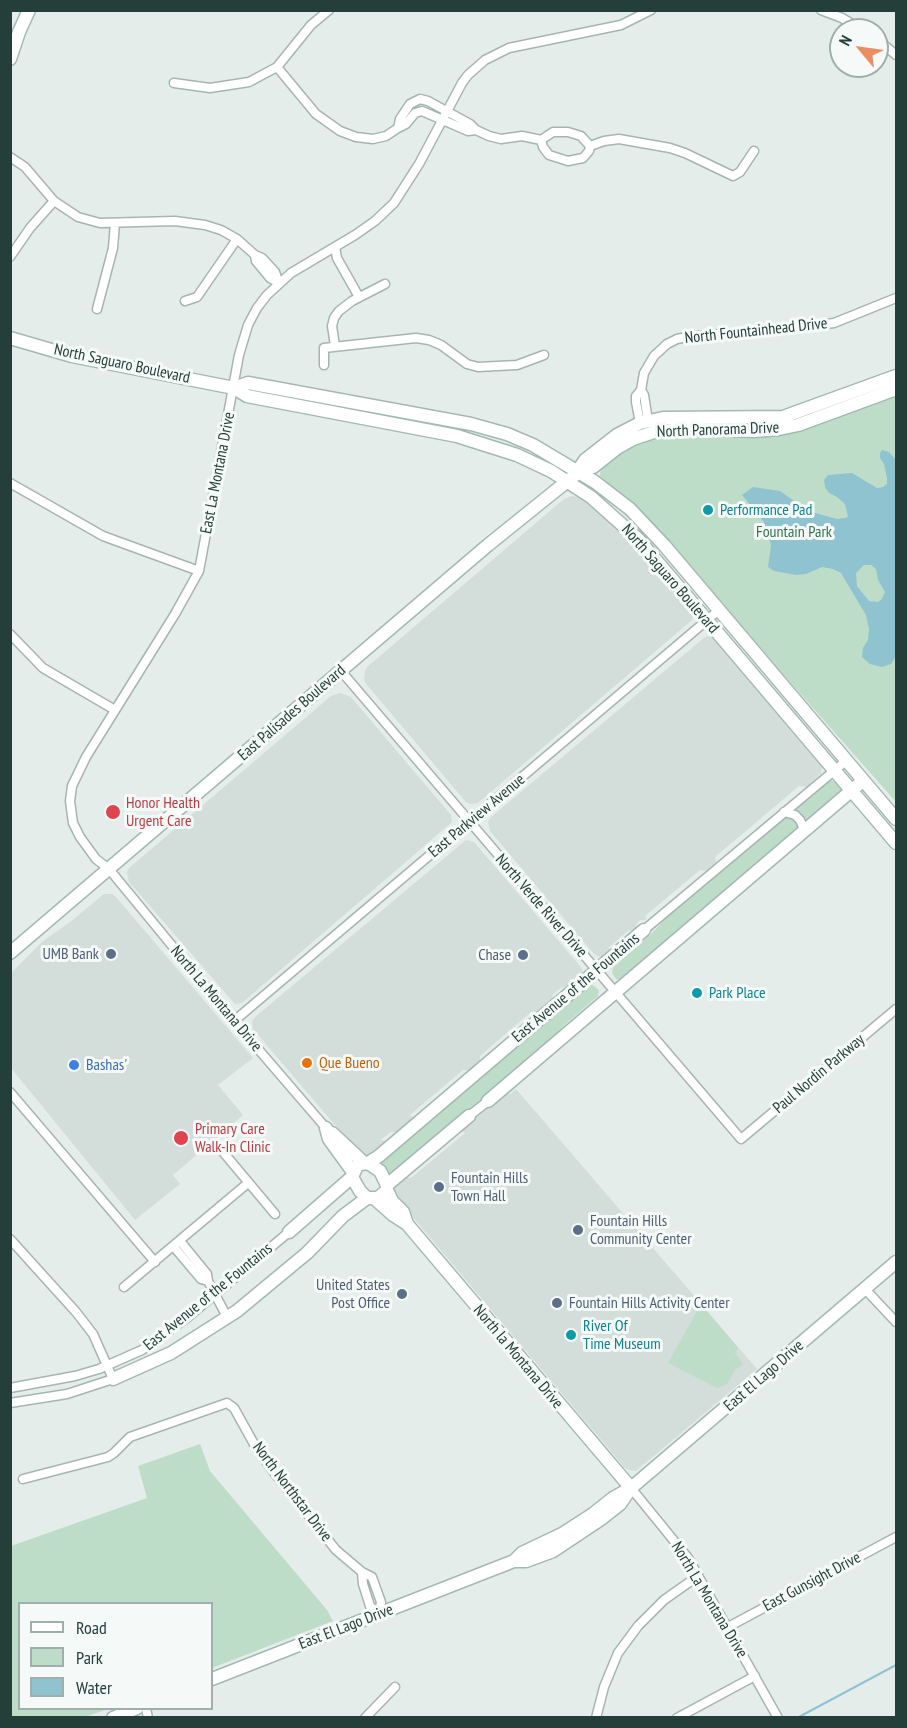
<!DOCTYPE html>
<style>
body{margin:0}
#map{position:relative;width:907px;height:1728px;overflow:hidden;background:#e5edea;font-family:"PT Sans Narrow",sans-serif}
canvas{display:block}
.frame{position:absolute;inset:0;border:12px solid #243f39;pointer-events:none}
.legend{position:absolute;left:18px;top:1602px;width:195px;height:108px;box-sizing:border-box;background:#f5faf8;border:2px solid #a1afac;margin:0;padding:8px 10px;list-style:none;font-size:18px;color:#243f39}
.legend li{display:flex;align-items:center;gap:12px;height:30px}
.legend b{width:30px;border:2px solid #a1afac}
.north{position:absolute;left:829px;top:18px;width:60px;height:60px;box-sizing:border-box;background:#f5faf8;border:2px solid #a1afac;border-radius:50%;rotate:299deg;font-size:16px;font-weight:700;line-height:24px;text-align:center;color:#243f39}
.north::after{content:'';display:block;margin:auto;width:21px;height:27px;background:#ec8c63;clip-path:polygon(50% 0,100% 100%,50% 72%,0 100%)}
</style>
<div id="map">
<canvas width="907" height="1728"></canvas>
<div class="frame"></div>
<ul class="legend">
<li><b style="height:8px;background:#fff"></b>Road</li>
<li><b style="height:16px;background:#beddc8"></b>Park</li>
<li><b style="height:16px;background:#8fc3d0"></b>Water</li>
</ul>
<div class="north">N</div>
</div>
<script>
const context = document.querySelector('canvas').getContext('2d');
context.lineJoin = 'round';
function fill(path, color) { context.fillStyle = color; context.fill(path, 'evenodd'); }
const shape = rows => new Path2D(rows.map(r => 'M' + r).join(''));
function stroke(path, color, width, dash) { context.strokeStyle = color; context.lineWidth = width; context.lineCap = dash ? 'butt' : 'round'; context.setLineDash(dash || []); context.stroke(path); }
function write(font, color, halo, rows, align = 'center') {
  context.font = font + ' "PT Sans Narrow",sans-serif'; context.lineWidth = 6; context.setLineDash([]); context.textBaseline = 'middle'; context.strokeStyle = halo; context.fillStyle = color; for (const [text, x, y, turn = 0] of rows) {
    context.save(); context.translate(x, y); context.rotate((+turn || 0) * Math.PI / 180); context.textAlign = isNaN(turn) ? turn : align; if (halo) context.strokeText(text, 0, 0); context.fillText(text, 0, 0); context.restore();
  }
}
fill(shape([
 [572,496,582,498,626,535,689,608,693,616,692,620,478,803,470,804,466,802,367,685,364,680,365,671,367,667,564,499],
 [709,636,716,639,819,761,822,766,821,773,807,787,799,786,715,857,716,862,706,871,700,870,645,916,646,920,640,920,636,924,637,927,632,931,629,930,608,948,614,950,604,957,600,957,594,954,490,831,488,822,490,818,705,637],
 [340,693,351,697,451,815,452,822,242,1003,235,1004,129,882,127,872,129,868,331,696],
 [466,840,474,842,580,966,582,969,582,976,571,987,562,987,553,994,552,1002,538,1013,531,1012,480,1056,480,1062,470,1071,463,1070,410,1115,415,1118,399,1132,391,1132,380,1140,388,1141,367,1158,346,1138,253,1029,252,1021,255,1017],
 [104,894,112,894,116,897,253,1058,218,1085,243,1115,173,1175,180,1184,135,1220,11,1068,11,973,42,942,70,922],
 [516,1089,757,1369,636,1471,629,1470,625,1468,394,1195,394,1187,404,1177,411,1178,465,1133,461,1130,504,1094,510,1094]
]), '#d3ddd9');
fill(shape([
 [896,392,896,802,645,518,600,476,601,466,629,444,671,432,755,436],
 [829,780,836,782,841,787,842,793,806,825,794,810],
 [786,816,793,817,800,828,622,980,616,979,612,973,613,967,649,936,666,918],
 [590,983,599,990,598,996,562,1027,545,1046,390,1179,375,1162],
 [701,1304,738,1348,735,1353,743,1364,735,1370,727,1384,717,1388,668,1363],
 [200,1444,210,1471,327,1610,333,1621,212,1668,212,1604,20,1604,20,1708,108,1709,85,1717,11,1717,11,1546,147,1498,138,1466]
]), '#beddc8');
fill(shape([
 [882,450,889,452,896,460,896,656,891,664,882,667,870,664,862,657,863,648,868,640,869,629,866,615,841,573,833,569,822,567,806,574,796,575,774,571,768,567,771,546,768,531,763,521,742,495,753,487,780,491,808,511,837,519,844,518,848,517,845,504,837,497,829,493,825,487,824,480,828,475,852,473,877,488,883,487,887,484,887,478,884,464,880,458,880,453],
 [864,565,871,565,876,569,878,580,885,592,882,599,878,602,869,601,857,586,856,573]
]), '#8fc3d0');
stroke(shape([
 [797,1718,896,1665]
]), '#8fc3d0', 2);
const street = shape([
 [821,10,842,18,862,30],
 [877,39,896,55],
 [277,67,316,114,340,131,356,137,373,139,386,136,398,128],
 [174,83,210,88,249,82,277,67,311,25,329,10],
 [476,130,468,131,422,111,415,113,406,124,398,128,400,119,410,104,420,99,428,101,470,124,476,130,489,136,501,139,522,136,541,140],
 [541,140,543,147,549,155,568,161,583,158,589,151,590,146],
 [541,140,553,132,568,132,581,136,590,146],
 [590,146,604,141,619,139,670,148,685,153,733,176,740,172,754,151],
 [10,157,25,167,54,201,78,217,100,223,175,221,205,225,221,230,237,239,255,255,256,261,270,278,279,283],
 [335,247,337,258,359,297],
 [255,255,262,258,275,272,279,283],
 [10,257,30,228,54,201],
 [185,301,197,297,237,239],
 [97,309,113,248,115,223],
 [335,346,332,326,334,318,339,311,352,301,385,284],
 [324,365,324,348,416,338,429,340,441,345,467,364,478,367,517,365,544,355],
 [641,390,644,373,654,356,667,344,677,339,687,337,802,327,834,323,896,298],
 [640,423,636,402,636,396,641,390,644,395,648,421],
 [10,483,103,536,199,571],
 [10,634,43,668,115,710],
 [341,671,741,1139,896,1009],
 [784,812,795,815,800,820,803,827,801,835],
 [644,930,847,760],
 [234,1021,719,610],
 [10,1092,155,1262],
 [469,1116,488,1101],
 [326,1128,234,1021,109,869,96,859,80,837,73,823,70,801,72,786,86,757,175,614,199,571,239,355,248,325,257,308,267,295,291,273,355,235,375,221,394,203,419,164,462,83,468,75,485,60,509,48,621,25,651,10],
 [218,1146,275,1214],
 [10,1239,76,1312,93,1334,113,1379,67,1394,10,1403],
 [180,1241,207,1274,208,1281,227,1317],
 [174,1247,201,1279,208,1281],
 [124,1287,248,1183],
 [865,1289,896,1322],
 [10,1388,75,1376,99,1369,142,1350,188,1317,289,1232],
 [23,1479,108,1457,114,1453,130,1437,227,1403,234,1408,254,1444,273,1471,336,1550,362,1572,372,1577,381,1602,379,1614],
 [631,1488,688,1558,778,1718],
 [362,1572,363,1584,370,1606,379,1614],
 [728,1627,896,1537],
 [146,1708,148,1718],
 [365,1718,395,1687],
 [596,1718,604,1687,618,1653,638,1626,664,1600,698,1576],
 [677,1718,755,1676]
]);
const secondary = shape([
 [10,59,19,32,29,10],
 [10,338,72,356,234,388,247,396,457,436,517,455,551,471,591,497,638,539,896,843],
 [234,388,248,383,471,424,507,434,533,445,595,482,630,509,664,545,896,819],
 [579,471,593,467,617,448,633,439,654,432,690,428,754,431,779,429,798,425,896,389],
 [10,953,488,545,575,475,585,460,617,435,640,423,663,418,783,417,896,376],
 [488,1101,858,785],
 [326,1128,329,1139,353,1172],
 [332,1133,364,1163],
 [368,1163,379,1156,644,930],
 [368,1163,380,1171,387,1185,387,1190,378,1198,367,1198,360,1191,352,1177,357,1166,361,1164,368,1163],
 [387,1185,469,1116],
 [387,1190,392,1201,403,1212,407,1224],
 [375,1199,393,1215,407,1224,631,1488],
 [289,1232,352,1177],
 [113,1379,171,1353,237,1311,307,1253,343,1216,367,1198],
 [514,1561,522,1553,562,1534,593,1514,613,1498,631,1488,896,1262],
 [212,1679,514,1561,526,1561,553,1551,601,1519,620,1504,629,1491],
 [113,1718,137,1708]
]);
stroke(street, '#a7b5b1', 11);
stroke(secondary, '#a3b9b2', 15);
stroke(street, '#fff', 8);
stroke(secondary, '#fff', 12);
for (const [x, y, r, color] of [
 [708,510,6,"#0f9aa8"],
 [113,812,8,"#e0444e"],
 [111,954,6,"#5c6f8a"],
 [523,955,6,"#5c6f8a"],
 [697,993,6,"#0f9aa8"],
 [307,1063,6,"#e8710a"],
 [74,1065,6,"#3f7fe0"],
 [181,1138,8,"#e0444e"],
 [439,1187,6,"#5c6f8a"],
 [578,1230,6,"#5c6f8a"],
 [402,1294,6,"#5c6f8a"],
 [557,1303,6,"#5c6f8a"],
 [571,1335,6,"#0f9aa8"]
]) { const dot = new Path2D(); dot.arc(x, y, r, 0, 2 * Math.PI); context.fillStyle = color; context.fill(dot); stroke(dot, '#f5faf8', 2); }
write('16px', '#243f39', '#f5faf8', [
 ["North Fountainhead Drive",756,331,-6],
 ["North Saguaro Boulevard",122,364,12],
 ["North Panorama Drive",718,430,-2],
 ["East La Montana Drive",218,473,-79],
 ["North Saguaro Boulevard",670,579,49],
 ["East Palisades Boulevard",292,713,-41],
 ["East Parkview Avenue",477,816,-40],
 ["North Verde River Drive",541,906,49],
 ["East Avenue of the Fountains",576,988,-40],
 ["North La Montana Drive",216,999,50],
 ["Paul Nordin Parkway",819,1074,-40],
 ["East Avenue of the Fountains",208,1297,-39],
 ["North la Montana Drive",518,1357,50],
 ["East El Lago Drive",764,1376,-41],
 ["North Northstar Drive",292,1492,53],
 ["East Gunsight Drive",812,1582,-28],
 ["North La Montana Drive",709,1600,59],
 ["East El Lago Drive",346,1627,-21]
]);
write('16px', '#0d838f', '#f5faf8', [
 ["Performance Pad",720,510],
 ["Park Place",709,993],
 ["River Of",583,1326],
 ["Time Museum",583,1344]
], 'left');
write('16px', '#30744e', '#f5faf8', [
 ["Fountain Park",794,532]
]);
write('16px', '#be3a42', '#f5faf8', [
 ["Honor Health",126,803],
 ["Urgent Care",126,821],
 ["Primary Care",195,1129],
 ["Walk-In Clinic",195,1147]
], 'left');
write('16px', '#4e5e75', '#f5faf8', [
 ["UMB Bank",99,954],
 ["Chase",511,955],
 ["Fountain Hills",451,1178,"left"],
 ["Town Hall",451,1196,"left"],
 ["Fountain Hills",590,1221,"left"],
 ["Community Center",590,1239,"left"],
 ["United States",390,1285],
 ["Post Office",390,1303],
 ["Fountain Hills Activity Center",569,1303,"left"]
], 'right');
write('16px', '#c56008', '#f5faf8', [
 ["Que Bueno",319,1063]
], 'left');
write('16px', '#366cbe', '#f5faf8', [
 ["Bashas'",86,1065]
], 'left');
</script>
